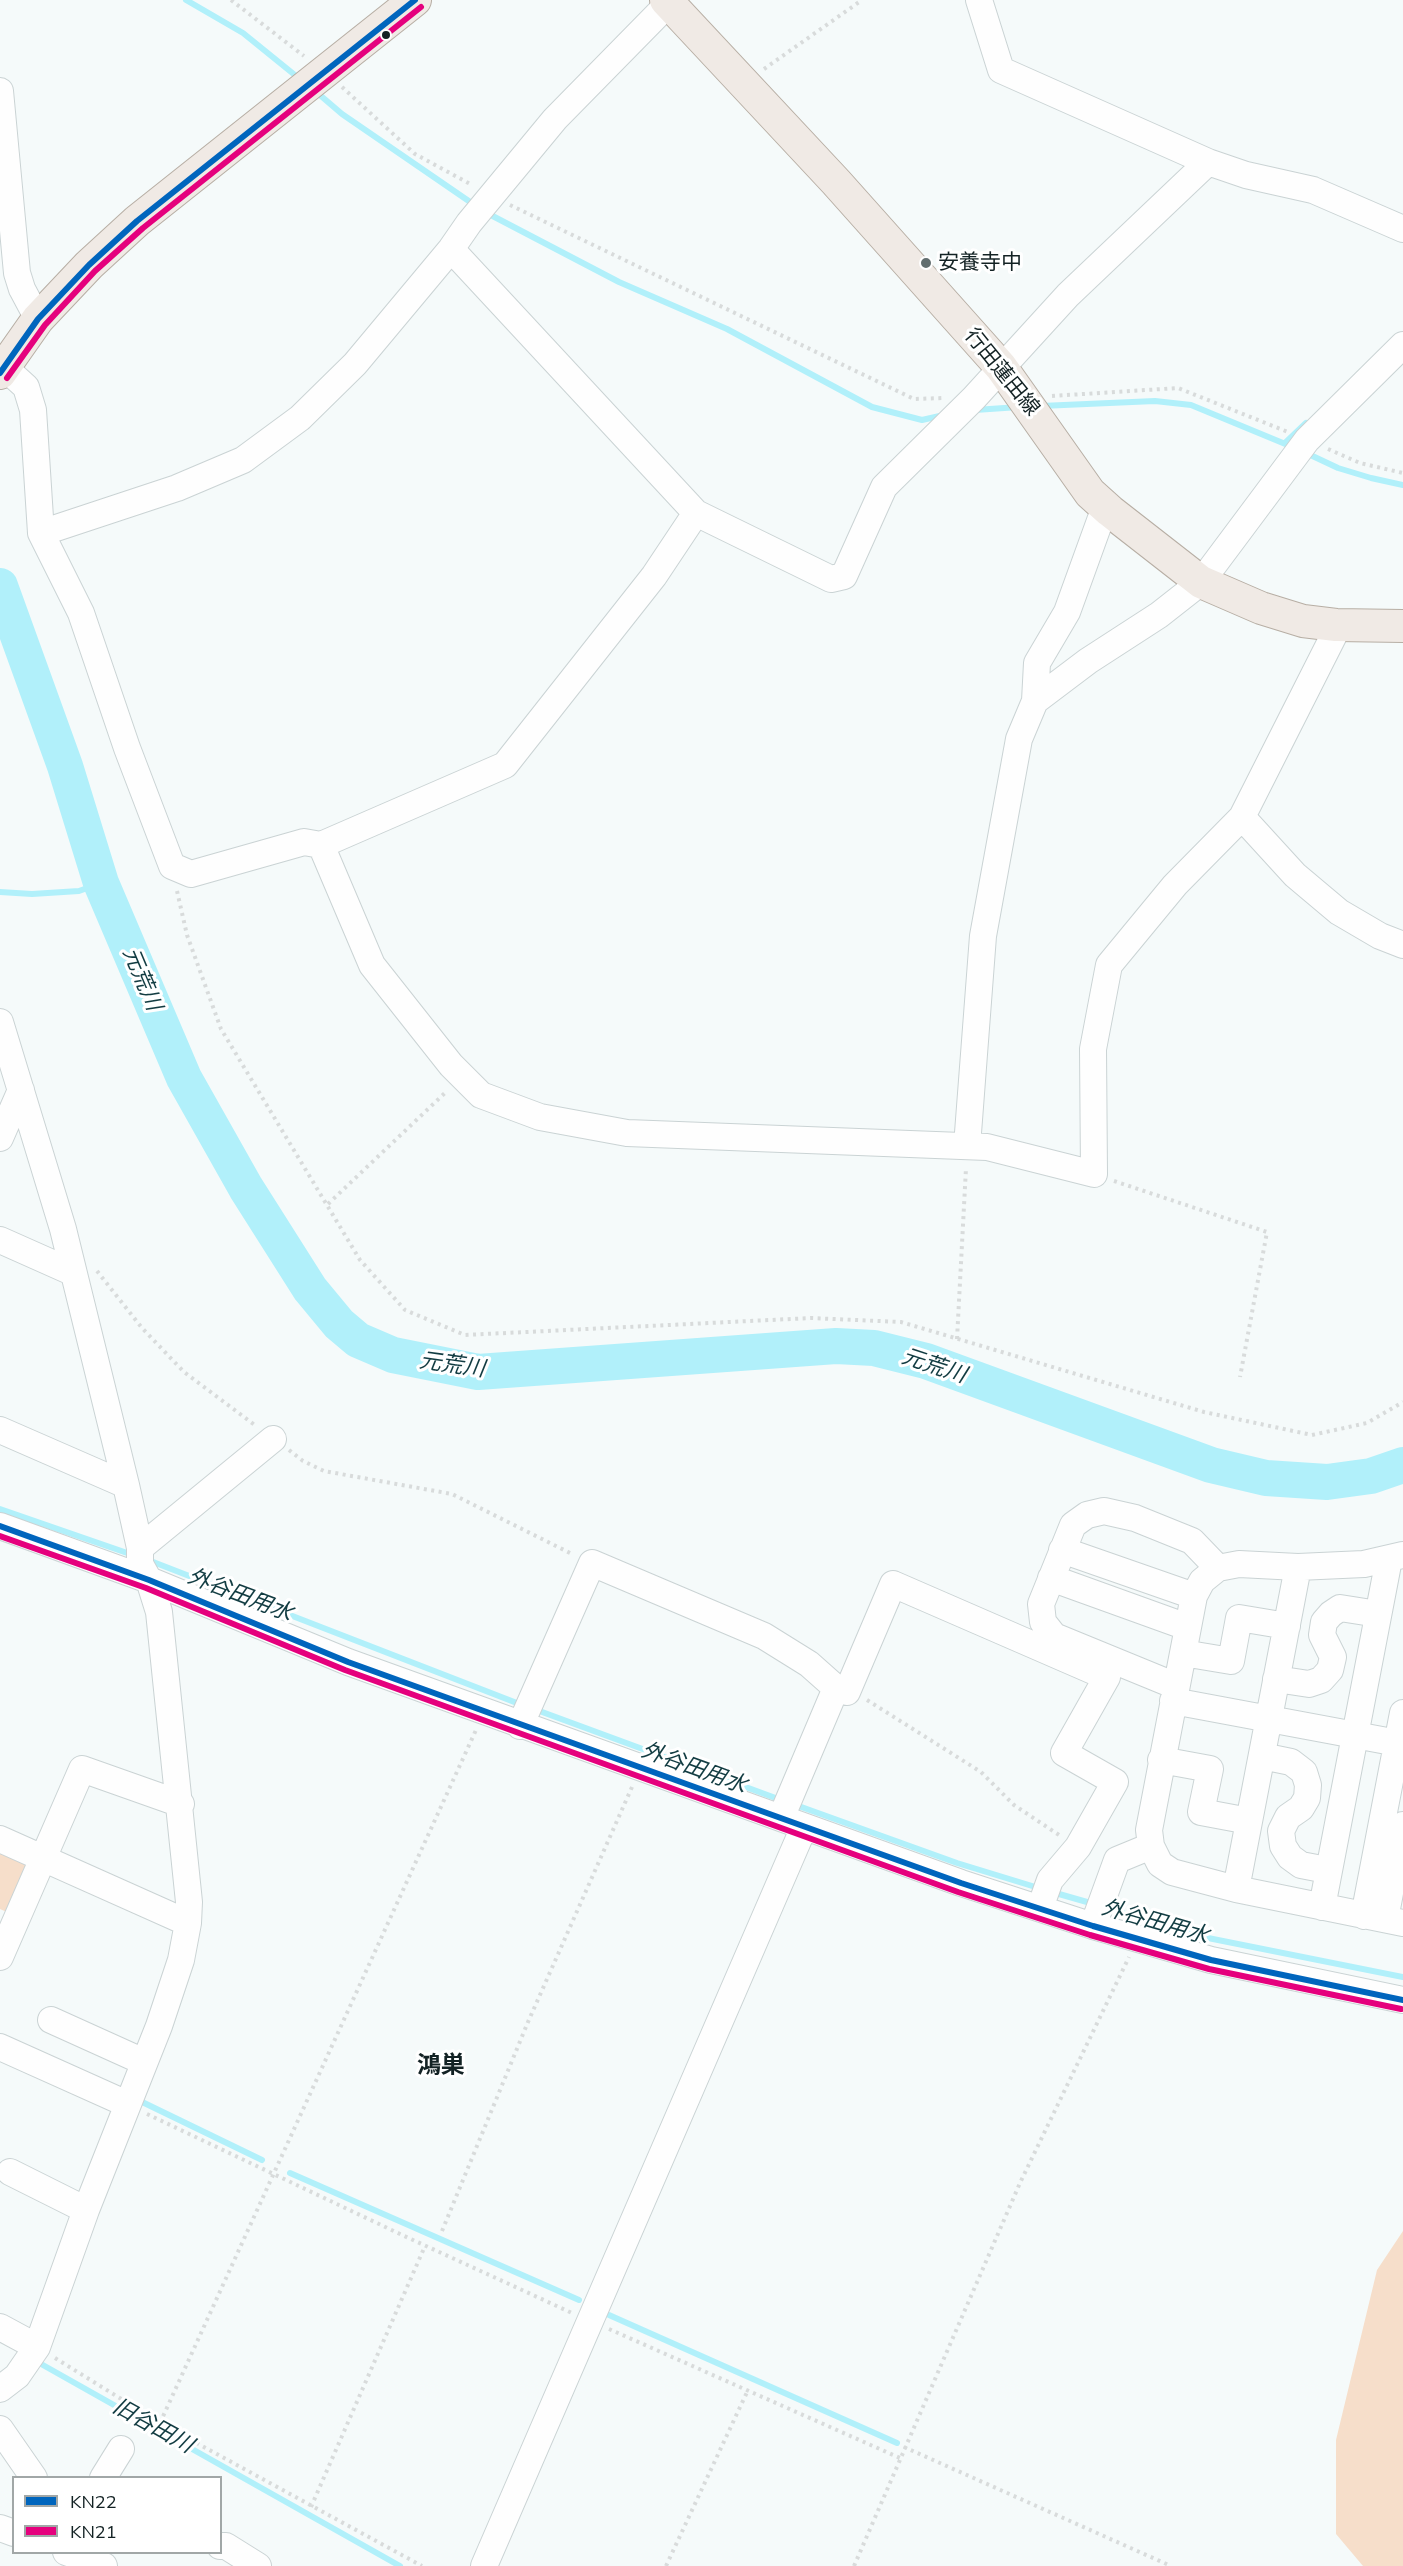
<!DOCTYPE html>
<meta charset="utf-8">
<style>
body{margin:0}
#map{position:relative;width:1403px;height:2566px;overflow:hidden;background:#f5fafa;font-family:Mulish,sans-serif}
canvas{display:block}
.legend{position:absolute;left:12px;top:2476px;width:210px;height:78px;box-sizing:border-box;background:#fff;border:2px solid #a1a7a7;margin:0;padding:8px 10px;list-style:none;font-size:18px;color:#132224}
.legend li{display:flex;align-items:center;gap:12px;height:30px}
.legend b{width:30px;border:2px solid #a1a7a7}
</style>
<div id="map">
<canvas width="1403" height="2566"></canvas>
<ul class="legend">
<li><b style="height:8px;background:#0065bd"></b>KN22</li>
<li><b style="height:8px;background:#e5007d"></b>KN21</li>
</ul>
</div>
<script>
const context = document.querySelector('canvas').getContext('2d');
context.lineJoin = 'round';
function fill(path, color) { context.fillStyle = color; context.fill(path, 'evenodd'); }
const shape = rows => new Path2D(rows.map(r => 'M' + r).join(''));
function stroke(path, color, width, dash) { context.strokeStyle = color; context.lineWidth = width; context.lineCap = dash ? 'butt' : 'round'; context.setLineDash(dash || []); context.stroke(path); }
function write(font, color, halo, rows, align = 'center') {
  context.font = font + ' Mulish,"Noto Sans JP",sans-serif'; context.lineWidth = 6; context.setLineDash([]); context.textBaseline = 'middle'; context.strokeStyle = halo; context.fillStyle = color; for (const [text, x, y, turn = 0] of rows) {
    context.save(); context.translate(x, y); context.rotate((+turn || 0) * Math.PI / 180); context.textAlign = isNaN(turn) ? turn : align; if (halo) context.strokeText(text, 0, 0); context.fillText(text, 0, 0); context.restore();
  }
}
fill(shape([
 [0,1839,43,1859,18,1917,0,1909],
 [1403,2231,1403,2566,1363,2566,1336,2534,1336,2440,1377,2270]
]), '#f6deca');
stroke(shape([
 [186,0,243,33,301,80],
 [314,90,342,114,476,206],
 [485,212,619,282,727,329,872,407,922,420,944,415],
 [1041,406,1155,401,1191,405,1295,448],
 [975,410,1019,407],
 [1285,443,1306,423],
 [1304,452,1338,468,1371,478,1403,485],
 [0,892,32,894,79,891,101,883],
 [0,1509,133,1555],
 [148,1560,522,1705],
 [534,1709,781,1800],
 [793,1804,957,1863,1042,1889],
 [1052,1892,1094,1904],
 [1106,1908,1198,1936,1403,1977],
 [138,2100,262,2160],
 [290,2173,579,2300],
 [609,2315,897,2443],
 [34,2360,400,2566]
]), '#b1f0fa', 6);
stroke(shape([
 [0,586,65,766,101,883,184,1078,246,1188,310,1289,339,1324,358,1340,393,1355,478,1372,836,1346,874,1348,926,1361,1211,1465,1266,1478,1327,1482,1371,1476,1403,1465]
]), '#b1f0fa', 36);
const minor = shape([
 [979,0,1001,70,1208,162,1246,175,1313,190,1403,229],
 [0,91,17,273,22,289,38,319],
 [451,249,696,513,831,579,844,576,884,487,974,398,1068,295,1208,162],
 [4,367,26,387,33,410,41,533,81,613,127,748,172,866,191,874,304,842,321,845,505,765,654,576,696,513],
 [41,533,177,488,243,460,300,418,355,364,451,249,469,223,555,119,669,3],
 [1035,701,1037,663,1067,612,1105,507],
 [1242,817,1295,875,1339,912,1380,936,1403,945],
 [321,845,372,965,451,1065,481,1095,540,1117,627,1133,987,1147,1094,1174,1093,1049,1109,965,1175,885,1242,817,1334,635,1336,625],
 [0,1022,63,1229,126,1485,140,1548,140,1564,149,1580,159,1612,189,1902,188,1923,181,1960,159,2026,86,2210,37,2347,17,2376,0,2389],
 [0,1138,21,1090],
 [967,1146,983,936,1019,739,1035,701,1088,661,1159,615,1201,582,1307,440,1403,345],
 [0,1240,72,1272],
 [0,1430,126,1485],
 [0,1526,149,1580,348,1662,961,1883,1093,1926,1211,1960,1403,2000],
 [140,1548,273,1439],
 [1062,1550,1194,1596],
 [1403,1555,1364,1564,1298,1567,1239,1564,1218,1568,1202,1581,1194,1596,1149,1830,1151,1846,1160,1864,1172,1872,1236,1889,1403,1923],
 [1051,1578,1187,1627],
 [1183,1653,1231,1661,1239,1618,1287,1626],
 [1276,1679,1309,1684,1321,1680,1330,1670,1333,1657,1322,1635,1324,1622,1331,1614,1340,1608,1378,1614],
 [1176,1686,1054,1636,1043,1622,1041,1604,1073,1525,1087,1515,1104,1511,1135,1518,1192,1541,1218,1568],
 [836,1688,847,1692,893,1584,1107,1677,1064,1753,1115,1782,1078,1847,1050,1880,1040,1908],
 [1173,1701,1403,1744],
 [520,1726,592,1563,764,1636,809,1664,836,1688,781,1818],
 [1262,1756,1291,1762,1304,1772,1308,1785,1307,1798,1301,1808,1288,1817,1281,1831,1283,1846,1290,1857,1301,1865,1327,1870],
 [1161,1760,1210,1769,1201,1812,1249,1821],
 [0,1839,188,1923],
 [1236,1889,1298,1567],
 [1322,1907,1389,1559],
 [1364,1916,1403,1713],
 [1385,1919,1403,1825],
 [1093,1926,1117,1860,1151,1846],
 [0,1957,82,1769,181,1804],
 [51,2020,144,2062],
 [0,2047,127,2104],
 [10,2172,86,2210],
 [0,2327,37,2347],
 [0,2429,34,2478],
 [103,2478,121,2449],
 [0,2528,14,2533],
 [220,2546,226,2546,258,2566],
 [66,2552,104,2566],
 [484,2566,804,1827]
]);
const major = shape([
 [666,0,836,182,1001,367,1090,493,1110,511,1201,582,1261,608,1303,621,1336,625,1403,626],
 [0,373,38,319,89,265,137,221,415,0]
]);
stroke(minor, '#cad3d4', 28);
stroke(major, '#b7aea4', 34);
stroke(shape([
 [231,0,304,56],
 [764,69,862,0],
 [342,87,415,154,472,185],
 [510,205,914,399,942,398],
 [1052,396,1178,388,1288,432],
 [1328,449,1360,463,1403,473],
 [177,891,187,935,221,1029,360,1260,405,1310,465,1335,811,1318,901,1322,1204,1412,1312,1435,1367,1423,1403,1402],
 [1114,1181,1267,1232,1240,1377],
 [328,1204,447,1091],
 [97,1271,142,1328,184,1372,256,1426],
 [957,1339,966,1168],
 [289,1450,303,1461,324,1471,452,1494,574,1555],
 [867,1700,981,1772,1014,1805,1059,1835],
 [147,2114,400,2234,572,2313],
 [442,2231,528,2022,632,1787],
 [609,2329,900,2458],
 [55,2358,160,2423,422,2566],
 [160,2423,476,1730],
 [904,2447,1171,2566],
 [311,2507,425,2246],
 [666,2566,748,2390],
 [854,2566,1020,2183,1129,1957]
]), '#d8dbdb', 4, [3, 4.5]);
stroke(minor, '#fefefe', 26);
stroke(major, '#f0eae5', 32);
stroke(shape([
 [0,373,38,319,89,265,137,221,415,0],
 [0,1526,149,1580,348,1662,961,1883,1093,1926,1211,1960,1403,2000]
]), '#0065bd', 6);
stroke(shape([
 [7,378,45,325,95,271,143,228,421,7],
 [0,1536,146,1588,345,1670,958,1892,1090,1935,1209,1969,1401,2009]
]), '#e5007d', 6);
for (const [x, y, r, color] of [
 [386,35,5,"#132224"],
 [926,263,6,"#626e6f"]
]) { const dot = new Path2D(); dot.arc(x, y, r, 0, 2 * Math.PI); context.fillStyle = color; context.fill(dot); stroke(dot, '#fff', 2); }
write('21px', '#132224', '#fff', [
 ["安養寺中",938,263]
], 'left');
write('21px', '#132224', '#fff', [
 ["行田蓮田線",1002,372,51]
]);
write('italic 22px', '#123c42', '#fff', [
 ["元荒川",142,979,67],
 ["元荒川",452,1365,8],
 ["元荒川",934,1366,18],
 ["外谷田用水",240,1595,21],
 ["外谷田用水",694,1768,20],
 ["外谷田用水",1155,1922,16],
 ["旧谷田川",153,2426,29]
]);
write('bold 24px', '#132224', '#fff', [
 ["鴻巣",441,2066]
]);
</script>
